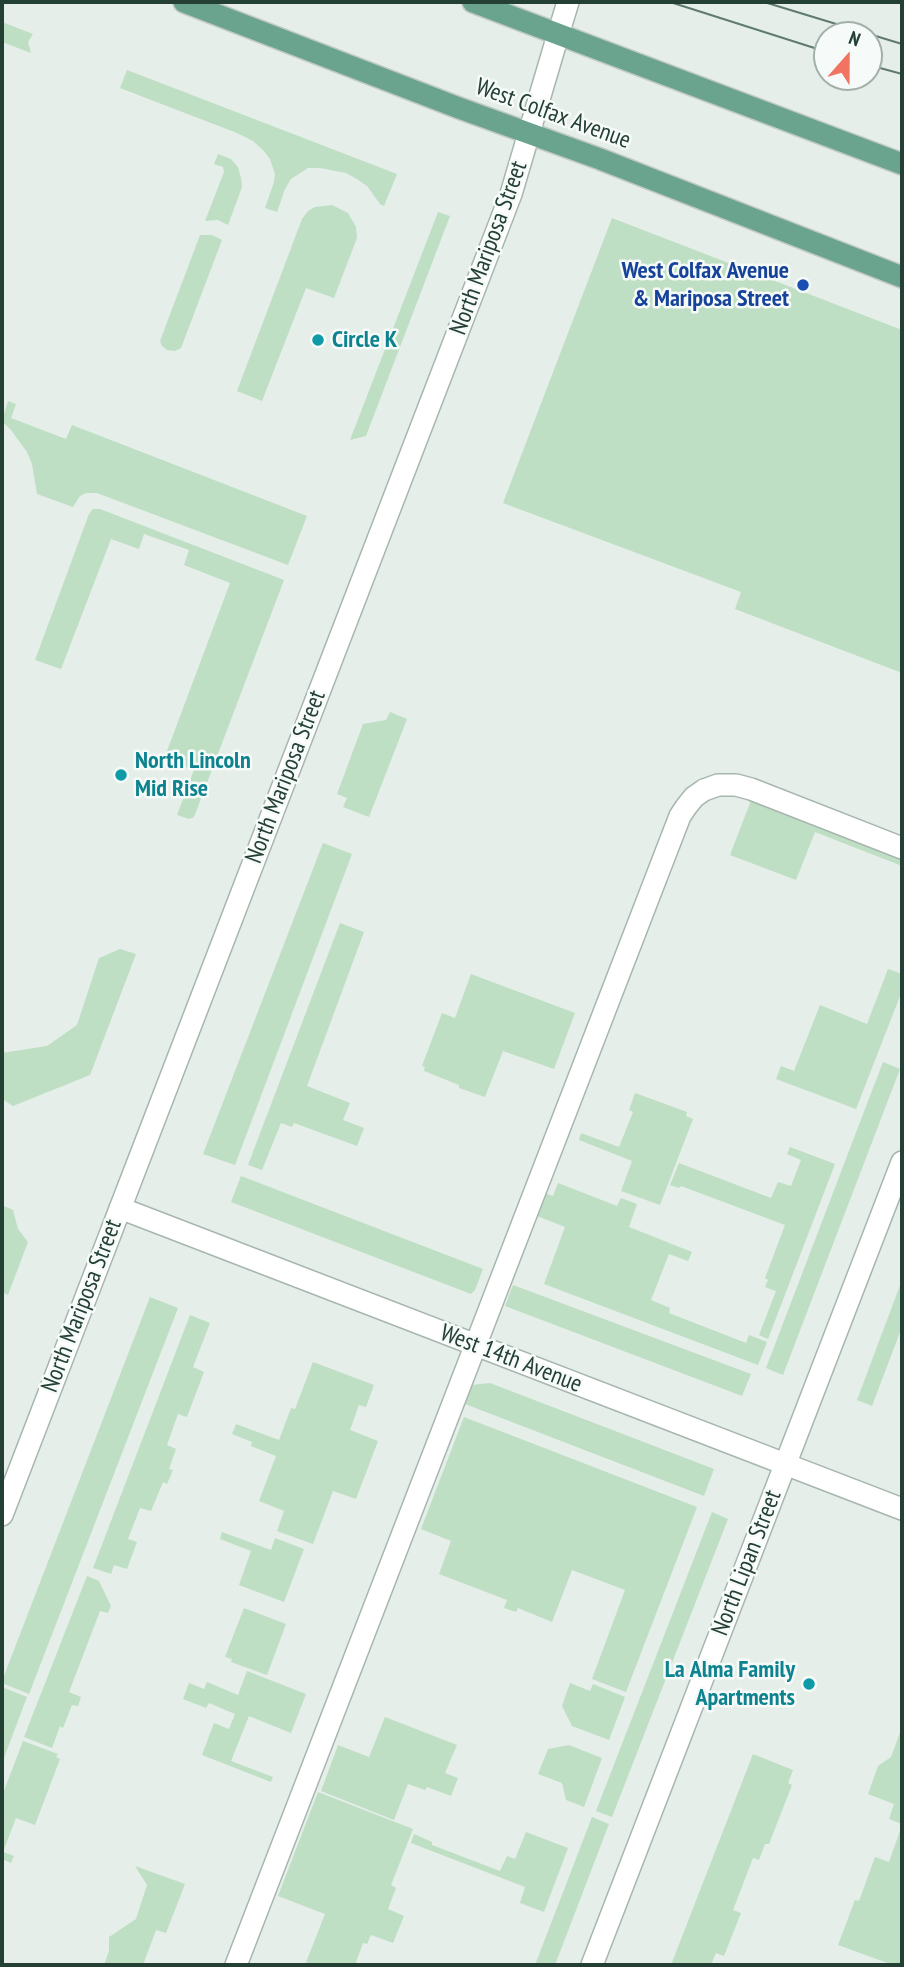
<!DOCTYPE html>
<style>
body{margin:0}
#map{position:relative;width:904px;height:1967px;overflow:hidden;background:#e5eee9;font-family:"PT Sans Narrow",sans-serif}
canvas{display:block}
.frame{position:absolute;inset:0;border:4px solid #244035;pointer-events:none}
.north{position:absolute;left:813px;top:21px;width:70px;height:70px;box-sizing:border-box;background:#f6faf8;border:2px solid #a2b0aa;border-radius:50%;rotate:21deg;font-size:19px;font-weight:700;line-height:28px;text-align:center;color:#244035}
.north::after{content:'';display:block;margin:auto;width:24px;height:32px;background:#f17360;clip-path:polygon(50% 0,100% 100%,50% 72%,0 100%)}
</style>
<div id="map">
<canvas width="904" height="1967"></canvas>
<div class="frame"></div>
<div class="north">N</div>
</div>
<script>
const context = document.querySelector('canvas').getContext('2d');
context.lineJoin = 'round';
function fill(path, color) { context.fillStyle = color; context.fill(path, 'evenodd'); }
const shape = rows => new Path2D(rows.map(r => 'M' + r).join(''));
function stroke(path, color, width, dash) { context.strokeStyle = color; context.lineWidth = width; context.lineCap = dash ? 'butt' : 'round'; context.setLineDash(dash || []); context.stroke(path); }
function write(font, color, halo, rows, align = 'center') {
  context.font = font + ' "PT Sans Narrow",sans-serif'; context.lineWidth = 5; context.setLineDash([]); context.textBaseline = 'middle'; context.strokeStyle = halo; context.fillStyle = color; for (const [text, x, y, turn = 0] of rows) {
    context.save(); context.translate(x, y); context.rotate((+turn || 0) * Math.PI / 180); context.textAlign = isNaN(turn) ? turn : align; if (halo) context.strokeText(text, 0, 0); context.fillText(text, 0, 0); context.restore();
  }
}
fill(shape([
 [2,22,33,34,28,42,31,53,2,42],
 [127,70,397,174,384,206,380,204,367,186,357,179,346,173,320,168,308,168,291,179,285,189,277,212,265,208,274,182,275,174,270,159,263,150,253,141,237,133,120,88],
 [218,154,231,159,238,167,241,178,242,187,228,225,218,220,205,221,224,172,223,167,214,164],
 [332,205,348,213,356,227,357,238,334,298,306,288,262,401,237,391,302,219,308,211,315,207],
 [438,212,450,216,366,436,350,440],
 [612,218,902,330,902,673,735,609,741,592,503,503],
 [200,235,212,235,222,240,181,348,175,351,167,350,162,346,160,341],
 [8,401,16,404,11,418,66,439,72,425,307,516,288,565,97,493,86,493,80,496,73,507,37,494,32,464,27,452,11,430,2,421],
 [93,509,100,509,284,580,194,817,189,819,177,815,194,770,164,759,230,583,184,565,189,550,144,534,139,549,111,539,61,669,35,660,89,514],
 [390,712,407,719,369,817,343,807,347,798,337,794,363,724,386,720],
 [752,798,902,856,902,866,815,832,796,880,730,855],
 [323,843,352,854,235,1165,203,1154],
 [340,923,364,932,307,1086,350,1103,343,1120,364,1128,357,1146,294,1123,292,1127,281,1123,262,1170,248,1165],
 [120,949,136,954,90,1075,13,1106,2,1099,2,1053,47,1046,77,1025,99,958],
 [888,969,902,974,902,991,856,1109,776,1079,781,1066,794,1071,820,1005,867,1024],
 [471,974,575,1013,554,1069,503,1051,485,1097,459,1088,459,1085,424,1071,425,1067,422,1066,442,1013,455,1018],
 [883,1062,900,1069,783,1375,766,1368],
 [635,1093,687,1112,686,1116,693,1119,660,1205,621,1191,632,1161,579,1140,581,1133,619,1147,633,1112,629,1110],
 [790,1147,835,1164,768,1339,759,1335,776,1291,765,1287,768,1280,765,1278,785,1225,681,1186,679,1188,670,1185,679,1163,771,1198,778,1182,791,1186,801,1160,787,1154],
 [241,1176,483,1269,475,1290,471,1294,231,1202],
 [558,1183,617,1206,621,1198,637,1204,629,1227,692,1252,688,1261,669,1254,651,1300,670,1308,669,1313,746,1343,749,1335,767,1342,758,1365,544,1284,565,1227,537,1216,545,1193,553,1196],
 [2,1205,13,1210,18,1229,28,1242,8,1295,2,1292],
 [902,1280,902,1327,872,1406,857,1400],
 [513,1285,751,1374,742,1396,505,1306],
 [150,1297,178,1308,29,1694,2,1683,2,1681],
 [190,1315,210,1323,193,1367,204,1372,187,1417,178,1414,167,1445,176,1449,169,1469,173,1470,167,1484,163,1482,151,1511,140,1508,128,1539,137,1542,127,1569,114,1565,111,1574,93,1568],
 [313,1362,374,1385,366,1407,359,1405,350,1430,378,1441,356,1499,333,1491,313,1544,277,1531,284,1511,259,1501,276,1456,251,1446,252,1442,232,1434,236,1424,279,1440,291,1408,295,1409],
 [490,1383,714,1469,704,1496,465,1404,472,1385],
 [464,1417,697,1507,626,1692,592,1679,625,1590,572,1570,552,1622,518,1608,516,1612,504,1608,507,1600,439,1574,451,1541,421,1529],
 [712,1512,728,1519,612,1817,596,1811],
 [222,1532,271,1550,275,1538,304,1549,284,1602,239,1585,251,1551,220,1539],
 [87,1576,99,1581,111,1606,108,1613,100,1611,69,1692,81,1697,78,1706,72,1705,63,1728,60,1726,52,1748,24,1737],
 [244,1608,286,1624,267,1675,231,1662,232,1659,225,1657],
 [247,1671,306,1694,291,1733,249,1716,231,1761,273,1777,271,1782,202,1755,214,1723,229,1729,235,1714,209,1703,206,1708,183,1699,189,1683,204,1689,207,1682,238,1695],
 [570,1683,590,1691,593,1684,625,1697,609,1740,572,1726,562,1706],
 [2,1687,27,1697,2,1763],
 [385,1717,457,1745,445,1773,458,1778,451,1796,427,1787,425,1790,408,1784,394,1820,321,1791,338,1745,369,1757],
 [902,1727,902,1824,889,1819,894,1804,868,1794,878,1766,891,1757],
 [23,1741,58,1754,56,1757,60,1759,35,1825,16,1818,3,1852,14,1856,11,1863,2,1859,2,1796],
 [569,1745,602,1758,584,1807,566,1800,562,1783,538,1774,548,1749],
 [753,1754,793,1770,788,1783,792,1785,769,1844,765,1844,759,1860,753,1858,733,1910,741,1913,724,1956,716,1953,711,1965,671,1965],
 [318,1792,413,1829,391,1885,396,1888,388,1909,404,1916,393,1943,371,1935,367,1944,363,1943,356,1962,358,1965,305,1965,325,1914,278,1896],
 [592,1817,609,1824,555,1965,535,1965],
 [902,1825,902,1965,893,1965,838,1945,855,1900,859,1901,875,1857,889,1862],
 [526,1832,568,1848,544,1912,520,1903,525,1887,411,1843,414,1834,432,1842,432,1845,500,1871,507,1856,515,1859],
 [135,1866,185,1884,166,1933,156,1930,143,1965,104,1965,109,1951,109,1937,136,1919,147,1885]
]), '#bedfc3');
const service = shape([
 [236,1965,680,816,686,807,694,797,704,790,718,785,736,785,751,789,902,848]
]);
const minor = shape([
 [558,35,568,2],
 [592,1965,902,1162]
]);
const tertiary = shape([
 [120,1208,902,1509],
 [2,1515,511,194,558,35]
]);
const primary = shape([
 [184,2,459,108,600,159,902,277],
 [473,2,902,164]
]);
stroke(service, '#a7b6af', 24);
stroke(minor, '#a7b6af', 24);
stroke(tertiary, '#a7b6af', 24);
stroke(primary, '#c2cac6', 24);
stroke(service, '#fff', 21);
stroke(minor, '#fff', 21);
stroke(tertiary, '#fff', 21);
stroke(primary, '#6aa38e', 21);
stroke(shape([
 [670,2,827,52],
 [764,2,902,44],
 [869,65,902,74]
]), '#5f7b70', 2);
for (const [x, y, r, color] of [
 [803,285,7,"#1a4fb4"],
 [318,340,7,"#0f9aa8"],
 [121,775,7,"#0f9aa8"],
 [809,1684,7,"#0f9aa8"]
]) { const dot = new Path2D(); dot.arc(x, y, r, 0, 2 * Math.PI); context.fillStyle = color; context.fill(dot); stroke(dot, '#f6faf8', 2.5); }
write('24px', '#244035', '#f6faf8', [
 ["West Colfax Avenue",553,114,20],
 ["North Mariposa Street",489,248,-70],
 ["North Mariposa Street",286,777,-69],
 ["North Mariposa Street",82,1306,-69],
 ["West 14th Avenue",511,1359,21],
 ["North Lipan Street",747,1563,-69]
]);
write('bold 24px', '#164399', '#f6faf8', [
 ["West Colfax Avenue",789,271],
 ["& Mariposa Street",789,299]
], 'right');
write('bold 24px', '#0d838f', '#f6faf8', [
 ["Circle K",332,340],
 ["North Lincoln",135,761],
 ["Mid Rise",135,789],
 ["La Alma Family",795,1670,"right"],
 ["Apartments",795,1698,"right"]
], 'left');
</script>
